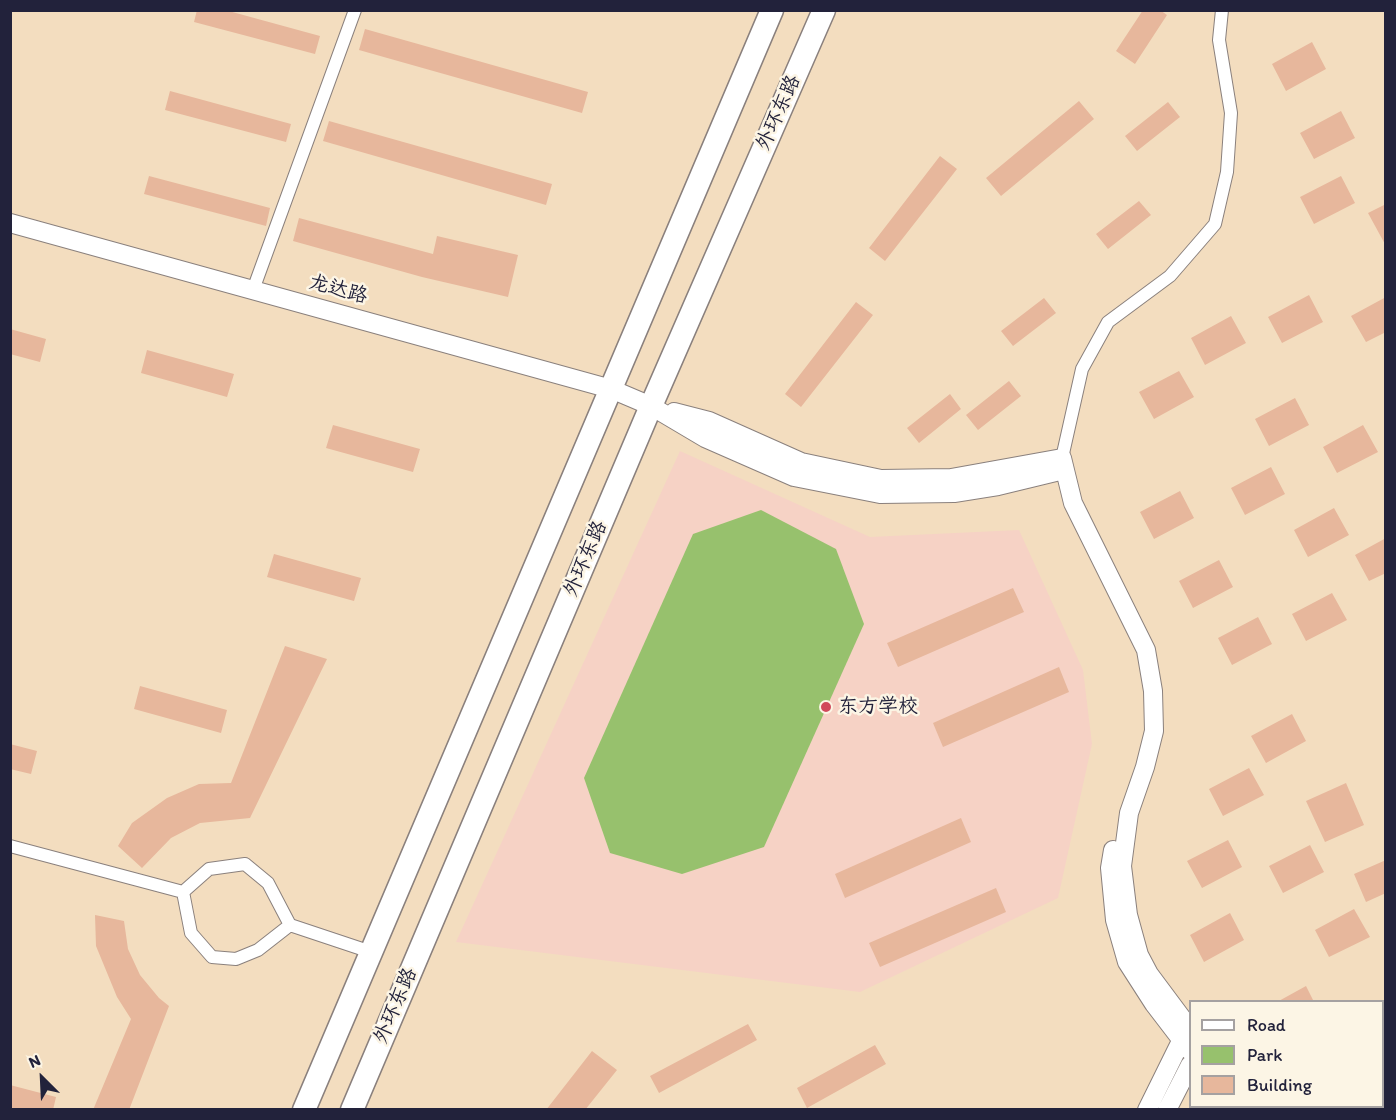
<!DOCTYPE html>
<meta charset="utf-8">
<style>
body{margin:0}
#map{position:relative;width:1396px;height:1120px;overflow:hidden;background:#f3ddbf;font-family:Itim,sans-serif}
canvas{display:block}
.frame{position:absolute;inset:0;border:12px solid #22223b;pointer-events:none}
.legend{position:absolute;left:1189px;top:1000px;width:195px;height:108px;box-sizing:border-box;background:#fcf5e5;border:2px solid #a5a1a1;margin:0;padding:8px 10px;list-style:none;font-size:18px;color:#22223b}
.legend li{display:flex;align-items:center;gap:12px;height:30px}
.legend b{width:30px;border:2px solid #a5a1a1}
.north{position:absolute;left:12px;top:1048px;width:60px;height:60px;-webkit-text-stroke:4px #fcf5e5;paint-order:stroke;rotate:336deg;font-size:16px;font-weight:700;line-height:24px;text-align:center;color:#22223b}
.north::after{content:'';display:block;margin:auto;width:21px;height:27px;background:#22223b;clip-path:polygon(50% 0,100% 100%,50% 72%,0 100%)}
</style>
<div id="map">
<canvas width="1396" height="1120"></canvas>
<div class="frame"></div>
<ul class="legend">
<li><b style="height:8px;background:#fff"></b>Road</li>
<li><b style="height:16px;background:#97c16d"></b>Park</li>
<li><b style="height:16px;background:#e7b79c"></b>Building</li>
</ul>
<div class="north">N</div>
</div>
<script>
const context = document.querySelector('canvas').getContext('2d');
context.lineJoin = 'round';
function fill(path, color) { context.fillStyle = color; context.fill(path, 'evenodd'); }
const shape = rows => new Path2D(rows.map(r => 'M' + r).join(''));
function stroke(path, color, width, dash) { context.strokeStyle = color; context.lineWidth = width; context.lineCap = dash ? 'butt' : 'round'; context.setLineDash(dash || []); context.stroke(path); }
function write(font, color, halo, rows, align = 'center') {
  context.font = font + ' Itim,"LXGW WenKai TC",sans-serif'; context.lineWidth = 5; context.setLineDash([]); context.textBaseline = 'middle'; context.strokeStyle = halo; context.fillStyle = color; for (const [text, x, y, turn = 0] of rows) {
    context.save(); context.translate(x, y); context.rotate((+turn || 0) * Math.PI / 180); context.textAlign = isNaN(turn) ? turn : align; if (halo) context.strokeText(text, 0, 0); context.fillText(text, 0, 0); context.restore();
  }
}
fill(shape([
 [680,451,870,537,1019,530,1083,670,1092,744,1058,898,860,992,456,942]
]), '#f6d2c5');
fill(shape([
 [761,510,836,549,864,624,764,847,682,874,610,853,584,778,693,534]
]), '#97c16d');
fill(shape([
 [197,10,225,10,320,36,315,54,194,22],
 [1143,10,1160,10,1167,15,1135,64,1116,51],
 [365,29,588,92,582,113,359,50],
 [1312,42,1326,69,1286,91,1272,64],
 [170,91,291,124,286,142,165,110],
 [1079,101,1094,119,1001,196,986,178],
 [1168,102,1180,117,1137,151,1125,136],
 [1341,111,1355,138,1314,159,1300,133],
 [329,121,552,184,546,205,323,141],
 [940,156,957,169,885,261,869,248],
 [149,176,270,208,266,226,144,194],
 [1341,176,1355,203,1314,224,1300,197],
 [1139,201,1151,215,1108,249,1096,234],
 [1386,204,1386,246,1368,213],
 [299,218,433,254,437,236,518,255,508,297,422,277,293,241],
 [1309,295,1323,322,1282,343,1268,317],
 [1386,297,1386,332,1366,342,1351,316],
 [1044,298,1056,313,1013,346,1001,331],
 [856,302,873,315,801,407,785,394],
 [1231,316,1246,343,1205,365,1191,338],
 [10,329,46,339,40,362,10,354],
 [147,350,234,374,227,397,141,373],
 [1179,371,1194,397,1154,419,1139,392],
 [1009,381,1021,396,978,430,966,415],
 [950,394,961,409,919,443,907,428],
 [1295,398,1309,425,1269,446,1255,419],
 [333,425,420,449,413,472,326,448],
 [1363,425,1378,452,1337,473,1323,447],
 [1271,467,1285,494,1245,515,1231,488],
 [1180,491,1194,518,1154,539,1140,512],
 [1334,508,1349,535,1308,557,1294,530],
 [1386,538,1386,573,1369,581,1355,555],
 [274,554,361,578,354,601,267,577],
 [1219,560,1233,587,1193,608,1179,581],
 [1013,588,1024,612,898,667,887,643],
 [1332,593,1347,620,1306,641,1292,614],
 [1258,617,1272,644,1232,665,1218,638],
 [285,646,327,659,250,818,200,823,171,838,142,868,118,846,132,823,167,798,199,784,231,783],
 [1059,667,1069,692,943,747,933,723],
 [140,686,227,710,221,733,134,709],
 [1292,714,1306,741,1266,763,1251,736],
 [10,744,37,751,31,774,10,769],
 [1249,768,1264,795,1223,816,1209,789],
 [1346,783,1364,825,1325,842,1306,801],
 [961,818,971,842,845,898,835,874],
 [1228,840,1242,867,1202,888,1187,861],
 [1310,845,1324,872,1283,893,1269,866],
 [1386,860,1386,893,1366,902,1354,874],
 [996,888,1006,912,880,967,869,943],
 [1354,909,1370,937,1329,957,1315,930],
 [1230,913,1244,940,1204,962,1190,935],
 [95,915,124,921,128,949,140,975,159,998,169,1006,129,1110,93,1110,131,1019,117,997,96,946],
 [1306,986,1314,1002,1277,1002],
 [748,1024,757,1040,659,1093,650,1076],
 [875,1045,886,1064,807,1108,797,1088],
 [592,1051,617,1070,585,1110,546,1110],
 [10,1085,56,1097,53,1110,10,1110]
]), '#e7b79c');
const street = shape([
 [253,290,355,10],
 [1062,458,1082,369,1108,322,1170,276,1215,224,1227,172,1231,113,1219,40,1222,10],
 [10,846,183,892],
 [245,864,268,883,290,925,258,950,236,959,212,957,191,933,183,892,209,869,245,864],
 [290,925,371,952]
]);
const secondary = shape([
 [10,223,611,389,651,406,705,438,794,477,880,494,954,493,998,486,1064,470],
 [674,412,709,421,801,462,881,479,951,478,1062,458,1073,503,1146,650,1153,691,1154,731,1145,767,1129,813,1122,866,1128,915,1139,955,1149,974,1190,1029],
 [1113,850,1110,868,1115,920,1127,962,1154,1004,1190,1051],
 [1382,1073,1386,1073],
 [1382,1087,1386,1086],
 [1147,1110,1186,1031],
 [1167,1110,1190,1065]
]);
const highway = shape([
 [304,1110,772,10],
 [352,1110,651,406,824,10]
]);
stroke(street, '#8a807d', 14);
stroke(secondary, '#8a807d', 20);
stroke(highway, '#8a807d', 25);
stroke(street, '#fff', 12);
stroke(secondary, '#fff', 18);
stroke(highway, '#fff', 22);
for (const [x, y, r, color] of [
 [826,707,6,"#d1495b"]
]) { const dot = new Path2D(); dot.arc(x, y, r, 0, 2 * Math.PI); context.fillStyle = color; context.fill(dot); stroke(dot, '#fcf5e5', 2); }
write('20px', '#22223b', '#fcf5e5', [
 ["外环东路",779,113,-66],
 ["龙达路",338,290,15],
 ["外环东路",586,559,-67],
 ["外环东路",396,1006,-67]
]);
write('20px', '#22223b', '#fcf5e5', [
 ["东方学校",838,707]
], 'left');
</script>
